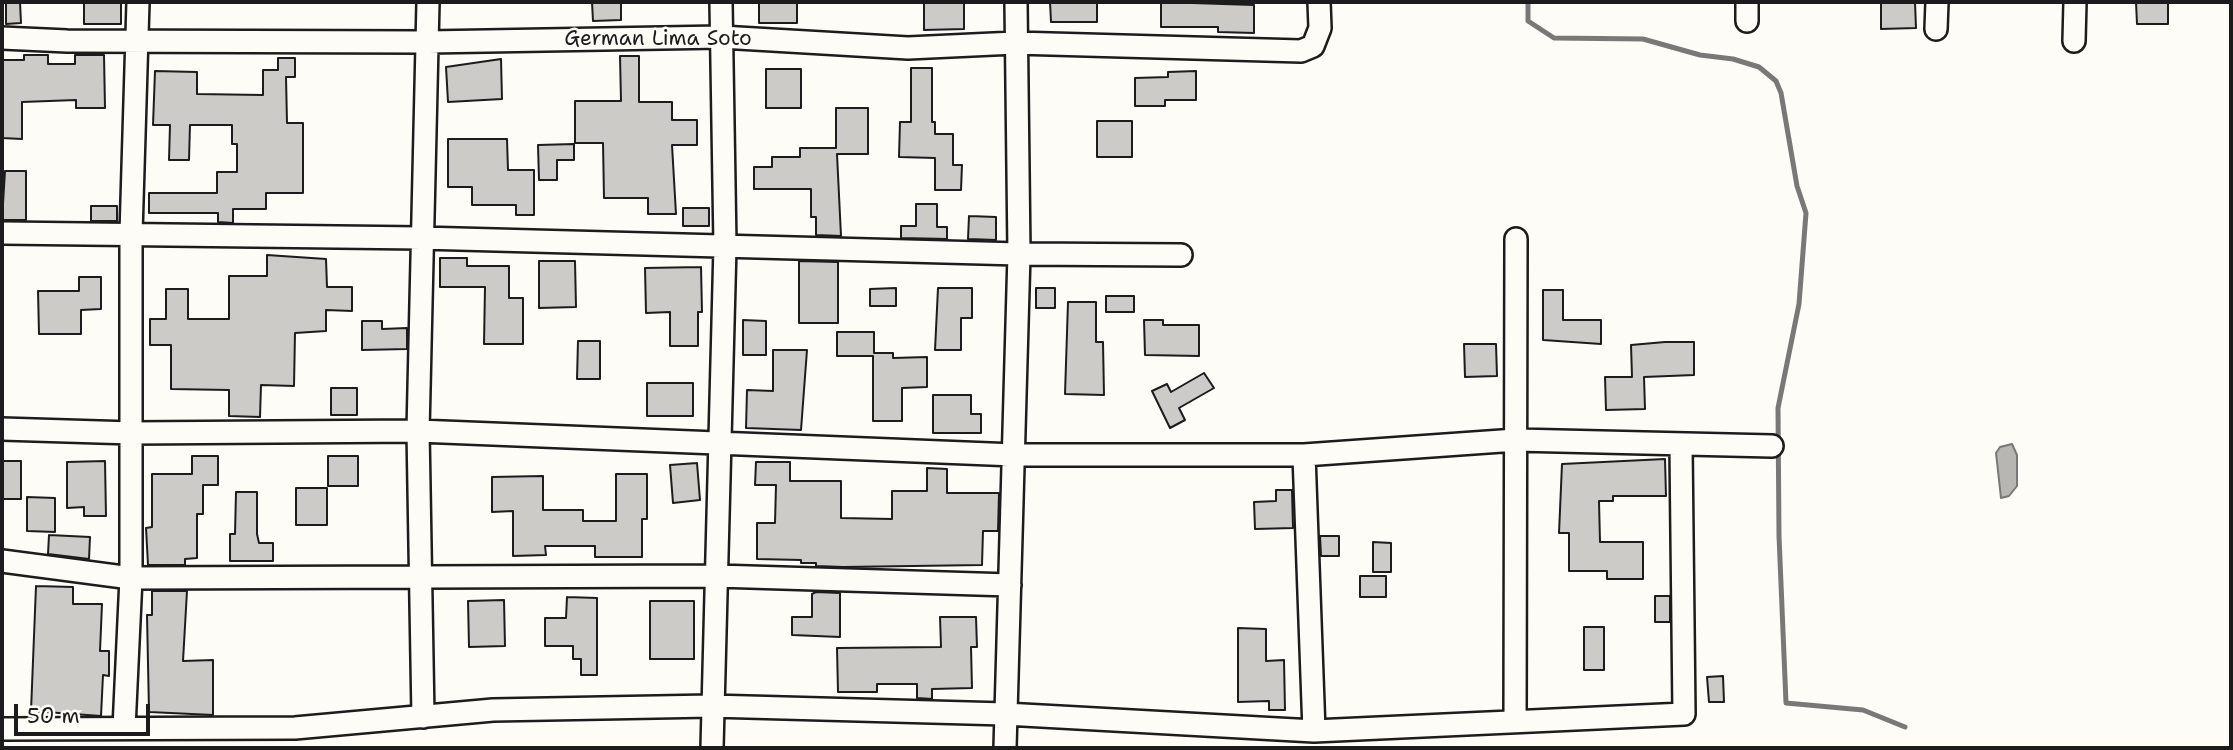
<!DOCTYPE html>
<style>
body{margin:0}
#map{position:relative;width:2233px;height:750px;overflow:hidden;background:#fdfcf7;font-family:"Shantell Sans",sans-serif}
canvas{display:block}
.frame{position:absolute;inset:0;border:4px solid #1c1c1c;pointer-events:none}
.scale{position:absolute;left:14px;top:704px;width:136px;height:32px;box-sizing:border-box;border:4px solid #1c1c1c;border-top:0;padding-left:9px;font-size:21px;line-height:24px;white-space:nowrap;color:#1c1c1c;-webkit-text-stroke:5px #fdfcf7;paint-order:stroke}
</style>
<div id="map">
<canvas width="2233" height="750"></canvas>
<div class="frame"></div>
<div class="scale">50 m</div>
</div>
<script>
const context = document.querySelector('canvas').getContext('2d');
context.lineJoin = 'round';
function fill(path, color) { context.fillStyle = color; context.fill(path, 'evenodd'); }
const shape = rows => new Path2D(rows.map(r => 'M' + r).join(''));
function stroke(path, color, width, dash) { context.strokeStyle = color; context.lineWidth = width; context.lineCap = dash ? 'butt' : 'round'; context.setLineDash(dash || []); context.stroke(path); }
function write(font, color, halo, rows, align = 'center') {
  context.font = font + ' "Shantell Sans",sans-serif'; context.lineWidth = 5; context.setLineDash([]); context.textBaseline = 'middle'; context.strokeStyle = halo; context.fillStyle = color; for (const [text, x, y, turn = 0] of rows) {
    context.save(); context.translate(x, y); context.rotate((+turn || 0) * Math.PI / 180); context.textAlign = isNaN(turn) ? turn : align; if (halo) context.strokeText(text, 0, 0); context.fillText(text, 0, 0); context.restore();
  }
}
const water = shape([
 [2012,444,2017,455,2017,486,2009,496,2001,498,1996,453,2000,447,2012,444]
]);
fill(water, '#b7b6b2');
stroke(water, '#797876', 2);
stroke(shape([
 [1528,2,1528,21,1554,38,1643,39,1700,55,1733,59,1759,67,1776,81,1781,93,1797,186,1806,213,1799,304,1778,408,1779,536,1786,703,1863,710,1905,727]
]), '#797876', 5);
const building = shape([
 [6,2,20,2,21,23,6,24,6,2],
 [84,2,121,2,121,24,84,24,84,2],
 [592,2,621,2,621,20,593,21,592,2],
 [759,2,797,2,797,23,759,23,759,2],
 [924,2,964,2,964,29,924,30,924,2],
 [1050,2,1097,2,1097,22,1051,22,1050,2],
 [1161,2,1254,5,1254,33,1218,32,1218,27,1161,27,1161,2],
 [1881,2,1915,2,1916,28,1881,29,1881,2],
 [2136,2,2168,2,2168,24,2137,24,2136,2],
 [24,55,48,55,48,64,75,64,75,55,104,55,105,108,76,108,76,100,22,102,22,139,2,138,2,60,24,60,24,55],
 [620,56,639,56,639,102,672,102,672,120,697,120,697,145,672,145,676,214,648,214,648,198,604,198,603,143,575,143,575,101,621,101,620,56],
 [278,58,295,58,295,77,286,77,287,123,303,123,303,193,266,193,266,209,233,209,233,223,218,222,218,213,149,213,149,193,217,193,217,172,237,172,237,144,232,144,232,125,190,125,189,160,169,160,170,125,153,125,155,71,197,72,197,94,263,95,263,70,278,70,278,58],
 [501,59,502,99,448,102,446,67,501,59],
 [911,68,932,68,932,122,935,122,935,134,953,134,953,165,962,165,961,190,935,190,935,158,899,157,900,122,911,122,911,68],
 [766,69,801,69,801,108,766,108,766,69],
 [1196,71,1196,100,1165,100,1165,106,1135,106,1135,78,1168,77,1168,72,1196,71],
 [836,108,868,108,868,154,837,154,841,236,816,235,816,217,811,217,811,189,754,189,754,167,772,167,772,157,800,157,800,148,836,148,836,108],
 [1097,121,1132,121,1132,157,1097,157,1097,121],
 [448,139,507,139,508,170,534,170,534,215,516,215,516,205,472,205,472,187,448,187,448,139],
 [574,144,574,160,557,160,557,180,539,180,538,145,574,144],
 [5,171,26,171,26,220,2,220,5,171],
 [916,204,937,204,937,227,947,227,947,239,901,238,901,226,916,226,916,204],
 [91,206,117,206,117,221,91,221,91,206],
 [683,208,709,208,709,226,683,226,683,208],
 [969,216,996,217,996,240,968,239,969,216],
 [267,255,326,259,327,287,352,287,352,311,326,310,326,331,295,333,294,386,261,385,260,417,229,416,229,390,171,389,171,345,150,345,150,319,166,319,166,289,188,289,188,319,229,319,229,276,267,276,267,255],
 [440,258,467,258,467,266,509,266,509,298,523,298,523,344,484,344,485,287,440,287,440,258],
 [539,261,575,261,576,307,539,308,539,261],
 [799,261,838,262,838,323,799,323,799,261],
 [701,267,702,312,698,312,698,346,670,346,670,312,646,313,645,268,701,267],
 [79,277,101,277,101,309,81,310,81,334,39,334,38,291,79,291,79,277],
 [896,288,896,306,870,306,870,289,896,288],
 [938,288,972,288,972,318,961,318,961,350,935,350,938,288],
 [1036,288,1055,288,1055,308,1036,308,1036,288],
 [1543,290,1563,290,1563,320,1601,320,1601,344,1543,340,1543,290],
 [1106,296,1134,296,1134,312,1106,312,1106,296],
 [1068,302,1096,302,1096,342,1103,342,1104,395,1065,394,1068,302],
 [743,320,766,321,766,355,743,355,743,320],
 [1144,320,1163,320,1163,325,1199,325,1199,356,1145,355,1144,320],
 [362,321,382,321,382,329,407,328,407,349,362,350,362,321],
 [837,332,874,332,874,353,893,353,893,358,927,357,927,387,902,388,902,421,873,421,873,356,837,356,837,332],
 [578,341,600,341,600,379,577,379,578,341],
 [1665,342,1694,342,1694,375,1644,377,1645,409,1606,410,1605,377,1632,377,1631,345,1665,342],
 [1464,344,1496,344,1497,376,1465,377,1464,344],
 [773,350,807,350,801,430,746,428,747,390,773,391,773,350],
 [1204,373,1214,388,1179,408,1185,420,1170,428,1152,391,1167,384,1171,392,1204,373],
 [647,383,693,383,693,416,647,416,647,383],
 [331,388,357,388,357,415,331,415,331,388],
 [933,395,971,395,971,414,981,414,981,433,933,433,933,395],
 [192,456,218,456,218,485,203,485,203,514,197,514,197,558,185,559,185,565,148,565,146,528,152,527,152,474,192,474,192,456],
 [328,456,358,456,358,486,328,486,328,456],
 [1665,459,1666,496,1613,496,1613,501,1599,501,1600,542,1643,542,1643,579,1607,579,1607,571,1569,571,1569,533,1559,533,1562,464,1665,459],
 [2,461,21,461,21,499,2,499,2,461],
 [105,461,106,516,84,516,84,507,67,508,67,462,105,461],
 [756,462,790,462,790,481,841,481,841,518,892,519,892,491,927,491,927,468,947,469,947,493,999,493,998,531,983,531,982,565,843,567,816,566,816,563,801,563,801,560,757,559,757,523,775,523,776,485,755,485,756,462],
 [697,463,700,500,673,503,670,465,697,463],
 [616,474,647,474,647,519,642,519,642,557,595,557,595,546,545,546,546,555,513,556,513,511,492,512,492,477,543,476,543,510,583,510,583,521,616,521,616,474],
 [296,488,327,488,327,525,296,525,296,488],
 [1276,490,1292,490,1293,528,1255,529,1254,502,1276,501,1276,490],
 [236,492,257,492,257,534,259,543,273,543,273,561,230,561,230,534,235,534,236,492],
 [27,497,55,498,55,532,27,531,27,497],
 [49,535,90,537,89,559,48,554,49,535],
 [1320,536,1339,536,1339,556,1321,556,1320,536],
 [1373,542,1391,543,1391,572,1373,572,1373,542],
 [1360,576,1386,576,1386,597,1360,597,1360,576],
 [36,586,73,587,73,604,102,604,100,651,109,651,109,676,103,675,101,716,31,711,36,586],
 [152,591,187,591,183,661,213,660,213,715,149,712,147,615,152,615,152,591],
 [816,592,840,593,840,637,792,635,792,617,812,617,812,594,816,592],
 [1655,596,1670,596,1670,622,1655,622,1655,596],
 [567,597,597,598,597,675,581,675,581,659,573,659,573,646,545,646,545,618,566,618,567,597],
 [504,600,505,646,469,647,468,601,504,600],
 [650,601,694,601,694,659,650,659,650,601],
 [940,617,976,617,977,647,971,647,972,688,932,689,932,699,917,698,917,684,877,684,877,692,838,692,837,648,941,647,940,617],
 [1584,627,1604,627,1604,670,1584,670,1584,627],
 [1238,628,1266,629,1266,661,1284,660,1285,710,1269,710,1269,701,1238,702,1238,628],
 [1723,676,1724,702,1709,702,1707,677,1723,676]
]);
fill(building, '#cccbc8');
stroke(building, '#1c1c1c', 2);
const minor = shape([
 [1747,2,1747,21],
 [1936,29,1937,2],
 [2,38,67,41,428,42,721,37,908,48,1015,43,1301,51,1313,46,1320,28,1319,2],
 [2074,41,2075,2],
 [2,233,421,238,1019,254,1181,255],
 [2,429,132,433,418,431,1015,455,1304,455,1516,440,1772,446],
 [1304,455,1314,731],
 [2,561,131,578,717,576,1010,585],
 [423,717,418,431,428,2],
 [1515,721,1516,239],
 [124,728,131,578,131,234,138,2],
 [2,729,295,728,493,710,711,706,1005,714,1314,731,1684,714,1681,446],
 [712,748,725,246,721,2],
 [1005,748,1019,254,1016,2]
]);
stroke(minor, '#1c1c1c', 26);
stroke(minor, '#fdfcf7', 21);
write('21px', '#1c1c1c', '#fdfcf7', [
 ["German Lima Soto",658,40]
]);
</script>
